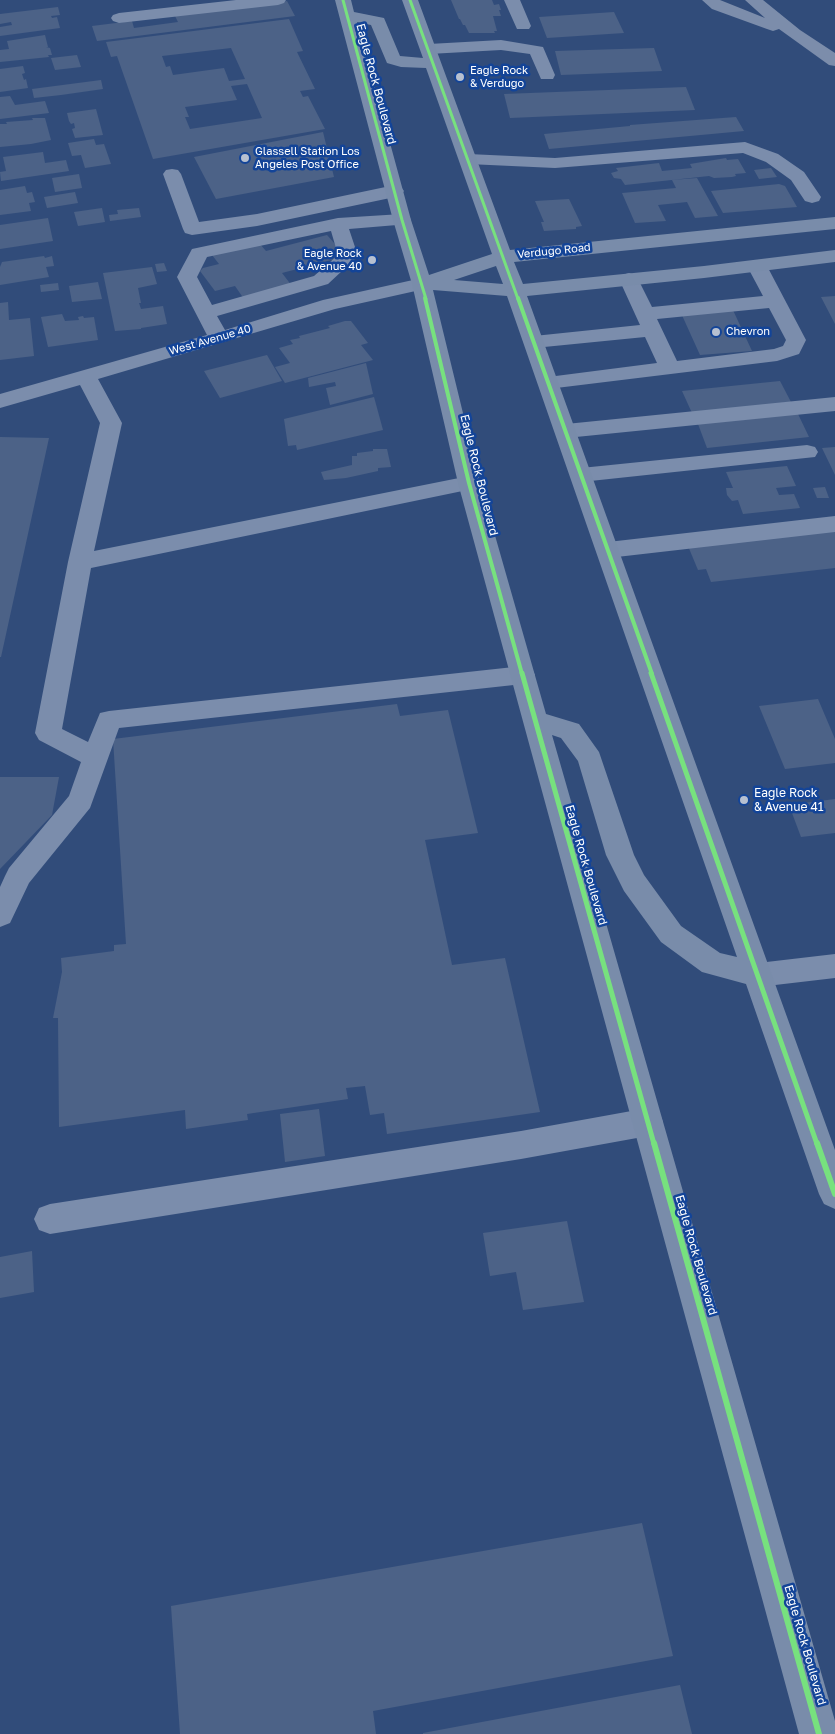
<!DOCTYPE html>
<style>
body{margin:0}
canvas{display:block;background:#314c7a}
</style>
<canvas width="835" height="1734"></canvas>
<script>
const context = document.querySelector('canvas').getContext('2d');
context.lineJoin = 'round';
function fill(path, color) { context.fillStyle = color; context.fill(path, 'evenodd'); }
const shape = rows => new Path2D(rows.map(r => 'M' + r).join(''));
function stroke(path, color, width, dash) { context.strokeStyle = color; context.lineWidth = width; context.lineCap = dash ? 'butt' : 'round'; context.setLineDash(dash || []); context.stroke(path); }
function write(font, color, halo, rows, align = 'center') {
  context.font = font + ' "Golos Text",sans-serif'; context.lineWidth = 5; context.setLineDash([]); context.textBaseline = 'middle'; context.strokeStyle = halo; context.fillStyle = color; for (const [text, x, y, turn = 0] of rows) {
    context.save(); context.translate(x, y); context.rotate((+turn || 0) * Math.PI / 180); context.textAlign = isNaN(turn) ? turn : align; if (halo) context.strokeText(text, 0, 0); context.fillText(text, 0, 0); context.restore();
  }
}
fill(shape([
 [451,0,492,0,494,5,499,4,501,10,499,10,501,16,493,16,497,31,494,31,495,33,469,33,465,25,463,25,460,19,459,19],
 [287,1,295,16,97,41,92,26,132,21,134,28,178,22,175,16],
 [58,7,60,15,51,16,52,18,57,17,60,28,0,36,0,27,12,25,11,22,0,24,0,14],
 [614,12,624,33,547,38,539,17],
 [289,19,303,51,297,52,315,89,300,91,303,97,308,96,325,129,153,159,117,56,111,57,106,42],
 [231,48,245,79,229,81,224,68,173,75,170,66,166,67,162,56],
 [247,84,262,118,190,129,185,117,189,117,185,107,237,100,231,86],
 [45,35,48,47,46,47,50,48,52,55,48,55,49,57,0,62,0,50,9,49,7,41],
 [654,48,662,71,561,75,555,51],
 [77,55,81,67,55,70,51,58],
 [23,66,25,73,22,74,24,80,26,79,28,88,0,92,0,69],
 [101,80,103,89,61,95,34,98,32,89],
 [686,87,695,110,510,118,504,94],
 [10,96,15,105,45,101,49,113,0,119,0,97],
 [96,109,103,135,75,138,72,129,75,128,74,123,71,124,69,121,67,113],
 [736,117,744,131,549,149,544,134,630,126,630,125],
 [32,118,45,118,51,140,31,144,0,147,0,124,7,124,6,122,33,120],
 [323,132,334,177,216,199,194,157],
 [94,139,96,145,104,144,111,164,85,168,81,155,72,156,68,143],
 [43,152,45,163,66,160,69,171,1,181,0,172,6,171,3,157],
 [726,158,727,160,738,159,746,173,735,174,736,176,732,177,714,178,709,176,625,185,621,179,614,178,611,173,618,171,616,168,659,163,662,171,692,168,690,164],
 [771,168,777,177,759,179,754,170],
 [79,174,82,188,55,192,52,178],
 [697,178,718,216,695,218,687,202,658,205,666,221,635,223,622,193,676,188,672,180],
 [779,184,785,186,797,207,723,213,711,191],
 [25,186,27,193,32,192,35,202,29,203,31,211,0,215,0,190],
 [75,192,78,203,47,208,44,197],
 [569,199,582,226,576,227,576,229,544,231,541,222,544,222,535,201],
 [102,208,105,222,78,226,74,212],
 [139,208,141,217,110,221,109,215,118,214,117,210],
 [48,218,53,241,0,249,0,225],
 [327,235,342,252,335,259,282,273,292,286,244,299,235,286,215,291,200,271,203,268,219,264,212,255,259,243,266,251],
 [44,256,45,258,52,256,54,266,46,267,49,277,0,285,0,267,2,262],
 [164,263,167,271,157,272,155,264],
 [152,267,157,284,138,288,141,303,139,303,141,309,163,306,167,324,141,328,141,329,115,331,103,273],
 [98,282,102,299,72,302,69,286],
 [58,283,59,290,41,292,40,285],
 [835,296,835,324,821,297],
 [8,302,9,320,30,318,34,356,0,360,0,303],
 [732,308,752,351,700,355,681,313],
 [62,314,65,321,79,320,78,317,83,316,84,318,94,317,98,340,48,347,41,317],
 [345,321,351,321,368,343,361,345,373,360,285,383,275,367,290,363,279,348,293,344,290,340,300,338,299,336,330,328,328,326],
 [267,355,282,381,220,398,204,371],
 [366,363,373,394,330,405,326,388,336,386,335,382,309,387,308,378],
 [780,381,791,402,692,413,682,391],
 [374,397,383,430,297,450,296,445,288,446,284,419],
 [798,414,809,437,707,448,698,424],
 [0,437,49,438,1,657,0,657],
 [835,447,835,475,822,448],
 [373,449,387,449,391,467,378,468,378,471,346,478,324,480,321,472,352,465,352,456,357,456,357,453,373,451],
 [787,466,796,486,776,488,779,495,794,494,800,508,743,514,738,500,732,501,727,495,726,488,733,488,726,472],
 [825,487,829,498,817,498,813,488],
 [835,529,835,568,711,582,706,569,698,570,688,546],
 [818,699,835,739,835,763,785,769,759,706],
 [397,704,400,716,448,710,478,833,425,840,452,965,505,958,540,1112,387,1134,384,1113,370,1115,365,1086,346,1088,348,1099,247,1114,248,1120,186,1129,185,1110,59,1127,58,1018,53,1018,62,972,61,958,114,951,114,945,126,944,113,739],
 [0,777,59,777,52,815,0,869],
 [835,799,835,833,801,837,789,805],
 [319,1109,325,1156,285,1162,280,1114],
 [567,1221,584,1302,523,1310,516,1272,490,1276,483,1233],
 [32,1251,34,1292,0,1298,0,1257],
 [642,1523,673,1656,373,1711,376,1734,180,1734,171,1606],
 [680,1685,692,1734,423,1734,423,1733]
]), '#4c6287');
fill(shape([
 [236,0,286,0,284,3,278,5,119,23,113,21,111,18,113,15,119,13,236,0],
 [504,0,520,0,531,26,529,29,517,29,504,0],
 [501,40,543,47,555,75,553,79,541,79,530,54,501,50,429,54,423,52,421,49,423,46,429,44,501,40],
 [745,142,778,154,804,172,821,197,819,201,812,203,805,201,791,180,766,162,743,153,555,168,468,164,462,163,459,159,462,155,468,154,555,158,745,142],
 [172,169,178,170,181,174,199,222,257,214,395,185,401,187,404,191,401,195,395,197,257,226,192,235,185,233,183,229,163,174,166,170,172,169],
 [402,214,409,216,411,220,409,224,349,229,358,256,328,284,217,316,225,330,323,300,422,278,429,280,432,284,429,288,335,309,98,379,122,423,94,551,469,476,477,478,480,483,477,488,91,568,62,729,88,742,100,713,109,711,523,666,532,669,535,675,532,681,523,684,119,728,90,808,29,883,10,923,0,927,0,887,5,876,9,868,69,796,81,762,39,740,35,733,68,562,100,423,80,385,0,408,0,394,207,335,177,277,192,249,338,218,402,214],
 [331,231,338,255,314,276,212,305,197,277,207,257,331,231],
 [757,260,764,262,767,266,806,340,799,354,777,361,548,389,541,388,538,383,541,378,548,377,657,363,645,337,534,348,527,346,524,342,527,338,534,336,640,325,619,279,622,275,629,273,636,275,652,307,763,296,747,266,750,262,757,260],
 [769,308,786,340,783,346,774,349,677,361,657,319,769,308],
 [835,397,835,411,566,438,558,436,555,431,558,426,566,424,835,397],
 [807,445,815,447,818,452,815,457,581,482,573,480,570,475,573,470,581,468,807,445],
 [835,516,835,532,608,558,600,556,596,550,600,544,608,542,835,516],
 [835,954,835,978,758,987,748,984,744,975,748,966,758,963,835,954],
 [648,1108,659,1112,663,1122,659,1132,648,1136,521,1159,50,1234,39,1230,34,1219,39,1208,50,1204,521,1131,648,1108]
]), '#7b8dac');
fill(shape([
 [335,0,351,0,354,12,384,18,400,56,423,58,402,0,418,0,510,250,835,217,835,229,514,262,523,284,704,266,835,250,835,262,704,278,527,296,835,1150,835,1209,824,1204,819,1194,746,984,702,972,661,942,624,891,606,855,578,761,561,738,552,735,835,1721,835,1734,799,1734,458,483,412,284,393,220,335,0],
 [357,22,371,25,387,63,401,67,426,68,492,254,429,275,411,220,357,22],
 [496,266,503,284,454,280,496,266],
 [433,290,507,296,737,957,720,953,681,926,644,875,634,855,599,752,579,724,546,714,480,483,433,290]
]), '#798caa');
fill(shape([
 [702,0,720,0,765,18,745,0,763,0,800,30,835,53,835,66,829,65,779,29,773,31,767,29,712,9,702,0]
]), '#7c8dab');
stroke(shape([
 [343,0,402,220,426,299],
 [410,0,518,299]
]), '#77e17e', 3);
stroke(shape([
 [425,298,469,483,522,674],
 [518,298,652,674]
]), '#77e17e', 4);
stroke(shape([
 [522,673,654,1144],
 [651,673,817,1144]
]), '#77e17e', 5);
stroke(shape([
 [654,1143,819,1734],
 [817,1143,835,1194]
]), '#77e17e', 6);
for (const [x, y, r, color] of [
 [460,77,5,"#b7c0d0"],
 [245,158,5,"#b7c0d0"],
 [372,260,5,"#b7c0d0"],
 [716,332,5,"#b7c0d0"],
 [744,800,5,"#b7c0d0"]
]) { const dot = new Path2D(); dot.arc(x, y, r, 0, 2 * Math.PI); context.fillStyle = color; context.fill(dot); stroke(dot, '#134498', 2); }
write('11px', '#fff', '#134498', [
 ["Eagle Rock",470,71],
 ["& Verdugo",470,84],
 ["Glassell Station Los",255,152],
 ["Angeles Post Office",255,165],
 ["Eagle Rock",362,254,"right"],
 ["& Avenue 40",362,267,"right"],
 ["Chevron",726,332]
], 'left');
write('11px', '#fff', '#134498', [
 ["Verdugo Road",554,251,-6],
 ["West Avenue 40",210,340,-16]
]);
write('12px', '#fff', '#134498', [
 ["Eagle Rock Boulevard",376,84,75],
 ["Eagle Rock Boulevard",479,475,76],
 ["Eagle Rock Boulevard",586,865,74],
 ["Eagle Rock Boulevard",696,1255,74],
 ["Eagle Rock Boulevard",805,1645,74]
]);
write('12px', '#fff', '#134498', [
 ["Eagle Rock",754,793],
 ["& Avenue 41",754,807]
], 'left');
</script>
